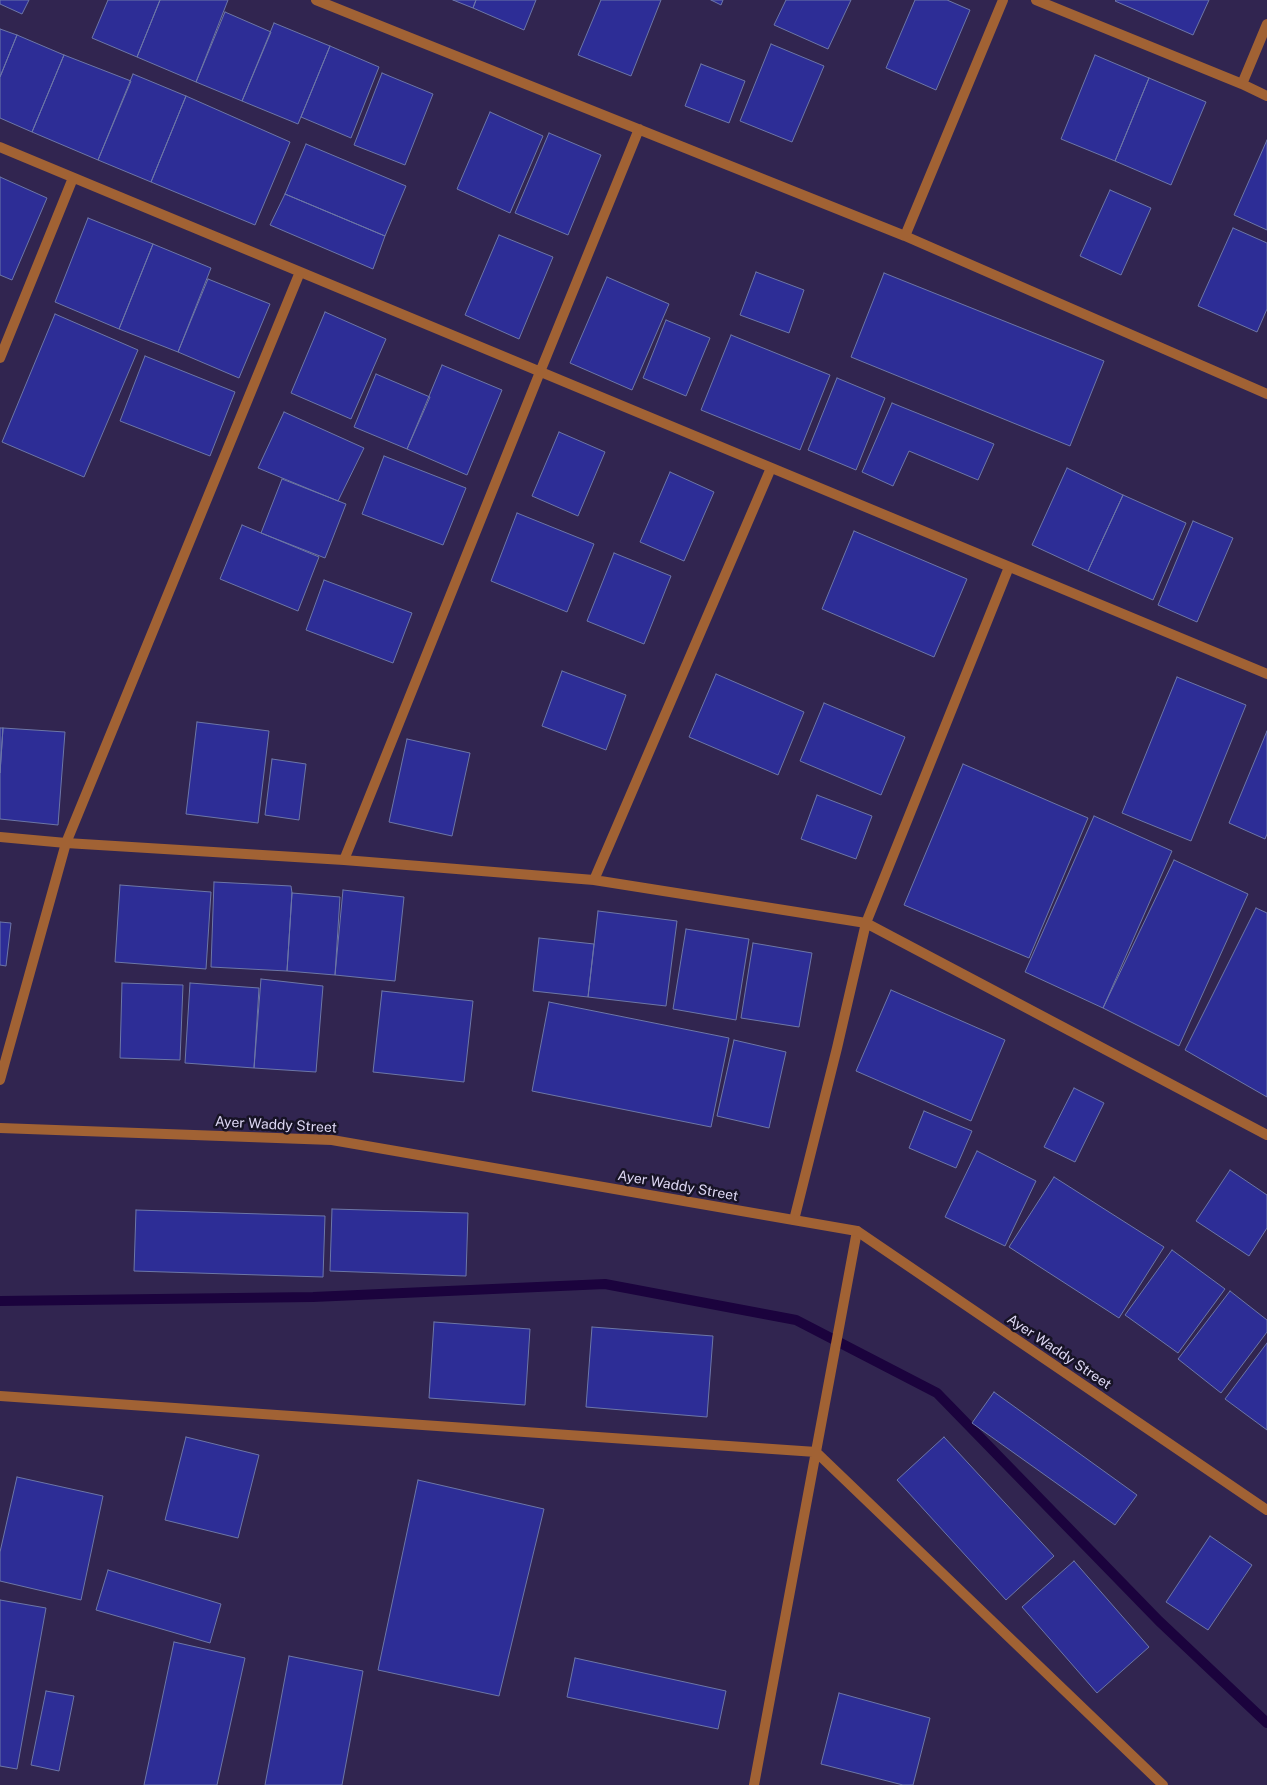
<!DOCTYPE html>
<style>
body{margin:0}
canvas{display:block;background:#312550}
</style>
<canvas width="1267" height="1785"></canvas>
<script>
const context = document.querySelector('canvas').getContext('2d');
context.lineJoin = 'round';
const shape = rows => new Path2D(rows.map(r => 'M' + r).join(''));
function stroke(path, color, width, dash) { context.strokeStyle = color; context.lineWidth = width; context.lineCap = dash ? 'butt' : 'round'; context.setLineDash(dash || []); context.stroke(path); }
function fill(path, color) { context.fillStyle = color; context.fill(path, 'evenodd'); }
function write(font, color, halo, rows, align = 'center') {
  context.font = font + ' "Public Sans",sans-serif'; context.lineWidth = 5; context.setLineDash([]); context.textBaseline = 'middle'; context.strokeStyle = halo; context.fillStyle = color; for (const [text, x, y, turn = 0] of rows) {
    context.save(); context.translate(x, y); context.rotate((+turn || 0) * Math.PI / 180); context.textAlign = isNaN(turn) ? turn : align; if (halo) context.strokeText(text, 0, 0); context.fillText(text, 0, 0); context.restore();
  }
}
stroke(shape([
 [0,1301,313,1297,605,1284,796,1320,937,1393,1159,1621,1267,1723]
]), '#1b033d', 10);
const building = shape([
 [0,0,29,0,22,14,0,4,0,0],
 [108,0,160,0,137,57,92,38,108,0],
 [160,0,228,0,196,82,137,57,160,0],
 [453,0,476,0,473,8,453,0],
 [476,0,536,0,524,30,473,8,476,0],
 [601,0,661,0,631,76,578,55,601,0],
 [711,0,723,0,721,5,711,0],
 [786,0,851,0,828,49,774,25,786,0],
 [915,0,947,0,970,10,936,90,886,68,915,0],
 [1116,0,1209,0,1193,35,1115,1,1116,0],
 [225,12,271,32,242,101,196,82,225,12],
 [274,23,330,46,298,124,242,101,274,23],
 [0,29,17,35,0,77,0,29],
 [17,35,64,55,32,132,0,118,0,77,17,35],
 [771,44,824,66,792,142,740,121,771,44],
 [330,46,379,67,351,138,301,117,330,46],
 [64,55,131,81,98,160,32,132,64,55],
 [1095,55,1149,78,1115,161,1061,139,1095,55],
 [701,64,745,81,729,123,685,106,701,64],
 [382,73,433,94,405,165,354,145,382,73],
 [133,74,186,96,151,182,98,160,133,74],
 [1149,78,1206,102,1171,185,1115,161,1149,78],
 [186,96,290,142,255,225,151,182,186,96],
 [490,112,543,136,510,213,457,189,490,112],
 [549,133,601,155,568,235,515,213,549,133],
 [1267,140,1267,230,1234,215,1267,140],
 [306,144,406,186,385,236,285,194,306,144],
 [0,177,47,198,12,280,0,275,0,177],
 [1110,190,1151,208,1121,275,1080,256,1110,190],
 [285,194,385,236,373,269,270,225,285,194],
 [88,218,153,244,119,329,55,302,88,218],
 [1233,228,1267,243,1267,309,1257,332,1198,306,1233,228],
 [499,235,553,257,519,339,465,315,499,235],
 [153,244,211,268,178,352,119,329,153,244],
 [756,272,804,290,789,333,740,315,756,272],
 [884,273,1104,361,1070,446,851,357,884,273],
 [607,277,669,304,632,390,570,363,607,277],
 [208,279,270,304,239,378,178,352,208,279],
 [325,312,386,339,351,419,291,393,325,312],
 [55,314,138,350,84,477,2,442,55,314],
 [666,320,710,338,686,396,643,378,666,320],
 [731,335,830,375,800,450,701,410,731,335],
 [145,356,235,392,210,456,120,421,145,356],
 [442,365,502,390,467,475,407,449,442,365],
 [376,374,430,397,407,449,354,427,376,374],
 [837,378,885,398,856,470,808,450,837,378],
 [892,403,994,444,978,480,909,451,893,486,862,472,892,403],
 [284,412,364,448,338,501,258,468,284,412],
 [559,432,605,452,578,516,532,496,559,432],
 [384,456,466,488,443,545,362,514,384,456],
 [1067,468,1123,495,1088,571,1032,545,1067,468],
 [670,472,714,492,684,561,640,542,670,472],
 [282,479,346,504,325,558,261,533,282,479],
 [1123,495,1186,523,1153,600,1088,571,1123,495],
 [517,513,594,544,567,612,491,581,517,513],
 [1193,521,1233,538,1197,622,1158,605,1193,521],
 [242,525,319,557,298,611,220,579,242,525],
 [854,531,967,579,934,657,822,609,854,531],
 [614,553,671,576,644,644,587,621,614,553],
 [324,580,412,613,393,663,306,630,324,580],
 [562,671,626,695,606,750,542,726,562,671],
 [716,674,804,712,778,775,689,737,716,674],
 [1177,677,1246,705,1191,841,1122,813,1177,677],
 [824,703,905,737,881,795,800,761,824,703],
 [197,722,269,731,258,823,186,814,197,722],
 [0,728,3,728,0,773,0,728],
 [3,728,65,732,58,825,0,819,0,773,3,728],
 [1267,731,1267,834,1265,839,1229,823,1267,731],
 [407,739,470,753,452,836,389,822,407,739],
 [272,759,306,764,299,820,265,815,272,759],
 [963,764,1088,818,1029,958,904,905,963,764],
 [817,795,872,816,856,859,801,839,817,795],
 [1094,816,1172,851,1103,1008,1025,972,1094,816],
 [1174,860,1248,894,1179,1046,1103,1008,1174,860],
 [214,882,291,886,292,893,287,971,211,967,214,882],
 [120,885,211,892,206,969,115,962,120,885],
 [343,890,404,897,395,981,335,975,343,890],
 [292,893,340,897,335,975,287,971,292,893],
 [1256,908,1267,913,1267,1097,1185,1050,1256,908],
 [598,911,677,921,666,1006,588,997,598,911],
 [0,922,11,923,6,966,0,965,0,922],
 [686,929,749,939,736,1020,673,1009,686,929],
 [539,938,594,944,588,997,533,991,539,938],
 [753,943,812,953,799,1027,741,1018,753,943],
 [261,979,323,986,316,1072,254,1068,261,979],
 [122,983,183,985,180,1060,120,1058,122,983],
 [190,983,259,988,254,1068,185,1063,190,983],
 [891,990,1005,1040,971,1121,856,1071,891,990],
 [382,991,473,1001,464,1082,373,1072,382,991],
 [549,1002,729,1038,711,1127,532,1091,549,1002],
 [734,1040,786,1052,769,1128,717,1116,734,1040],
 [1074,1088,1104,1103,1075,1162,1044,1147,1074,1088],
 [924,1111,972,1131,956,1168,909,1148,924,1111],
 [977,1151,1036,1181,1005,1246,945,1217,977,1151],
 [1230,1170,1267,1195,1267,1228,1249,1256,1196,1221,1230,1170],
 [1054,1177,1164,1247,1119,1318,1009,1247,1054,1177],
 [332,1209,468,1213,466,1276,330,1271,332,1209],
 [136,1210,325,1216,323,1277,134,1271,136,1210],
 [1172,1250,1225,1289,1178,1353,1125,1315,1172,1250],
 [1230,1291,1267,1320,1267,1332,1221,1393,1178,1359,1230,1291],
 [434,1322,530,1329,525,1405,429,1398,434,1322],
 [592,1327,713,1336,707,1417,586,1407,592,1327],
 [1267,1343,1267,1430,1225,1399,1267,1343],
 [994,1392,1137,1495,1115,1525,972,1423,994,1392],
 [186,1437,259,1455,238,1538,165,1520,186,1437],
 [944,1437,1054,1556,1006,1600,897,1480,944,1437],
 [17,1477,103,1496,81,1600,0,1581,0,1552,17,1477],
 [418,1480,544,1509,499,1696,378,1670,418,1480],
 [1210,1536,1252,1565,1208,1630,1166,1602,1210,1536],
 [1074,1561,1149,1647,1097,1693,1022,1607,1074,1561],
 [108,1570,221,1604,210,1643,96,1610,108,1570],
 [0,1600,46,1608,17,1769,0,1766,0,1600],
 [174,1642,245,1658,217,1785,144,1785,174,1642],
 [289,1656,363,1671,342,1785,265,1785,289,1656],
 [575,1658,726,1691,718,1729,567,1697,575,1658],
 [46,1691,74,1696,59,1771,31,1765,46,1691],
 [839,1693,930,1718,913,1785,903,1785,821,1764,839,1693]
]);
fill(building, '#2d2d96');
stroke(building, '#6c76a7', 1);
stroke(shape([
 [316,0,905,236,1267,394],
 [1036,0,1242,84,1267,96],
 [1242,84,1267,24],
 [0,147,1267,674],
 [905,236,1003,0],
 [0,358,73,178],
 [0,837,66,843,344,860,594,880,866,923,1267,1135],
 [344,860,540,372,639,129],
 [594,880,771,468],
 [0,1080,66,843,300,272],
 [794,1220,837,1048,866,923,1009,567],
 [0,1396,816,1452,1163,1785],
 [754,1785,857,1231]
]), '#a16234', 10);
stroke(shape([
 [0,1128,332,1140,857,1231,1267,1510]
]), '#a16234', 10);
write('14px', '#ddd7f3', '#171326', [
 ["Ayer Waddy Street",276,1125,3],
 ["Ayer Waddy Street",678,1186,10],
 ["Ayer Waddy Street",1059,1352,34]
]);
</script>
